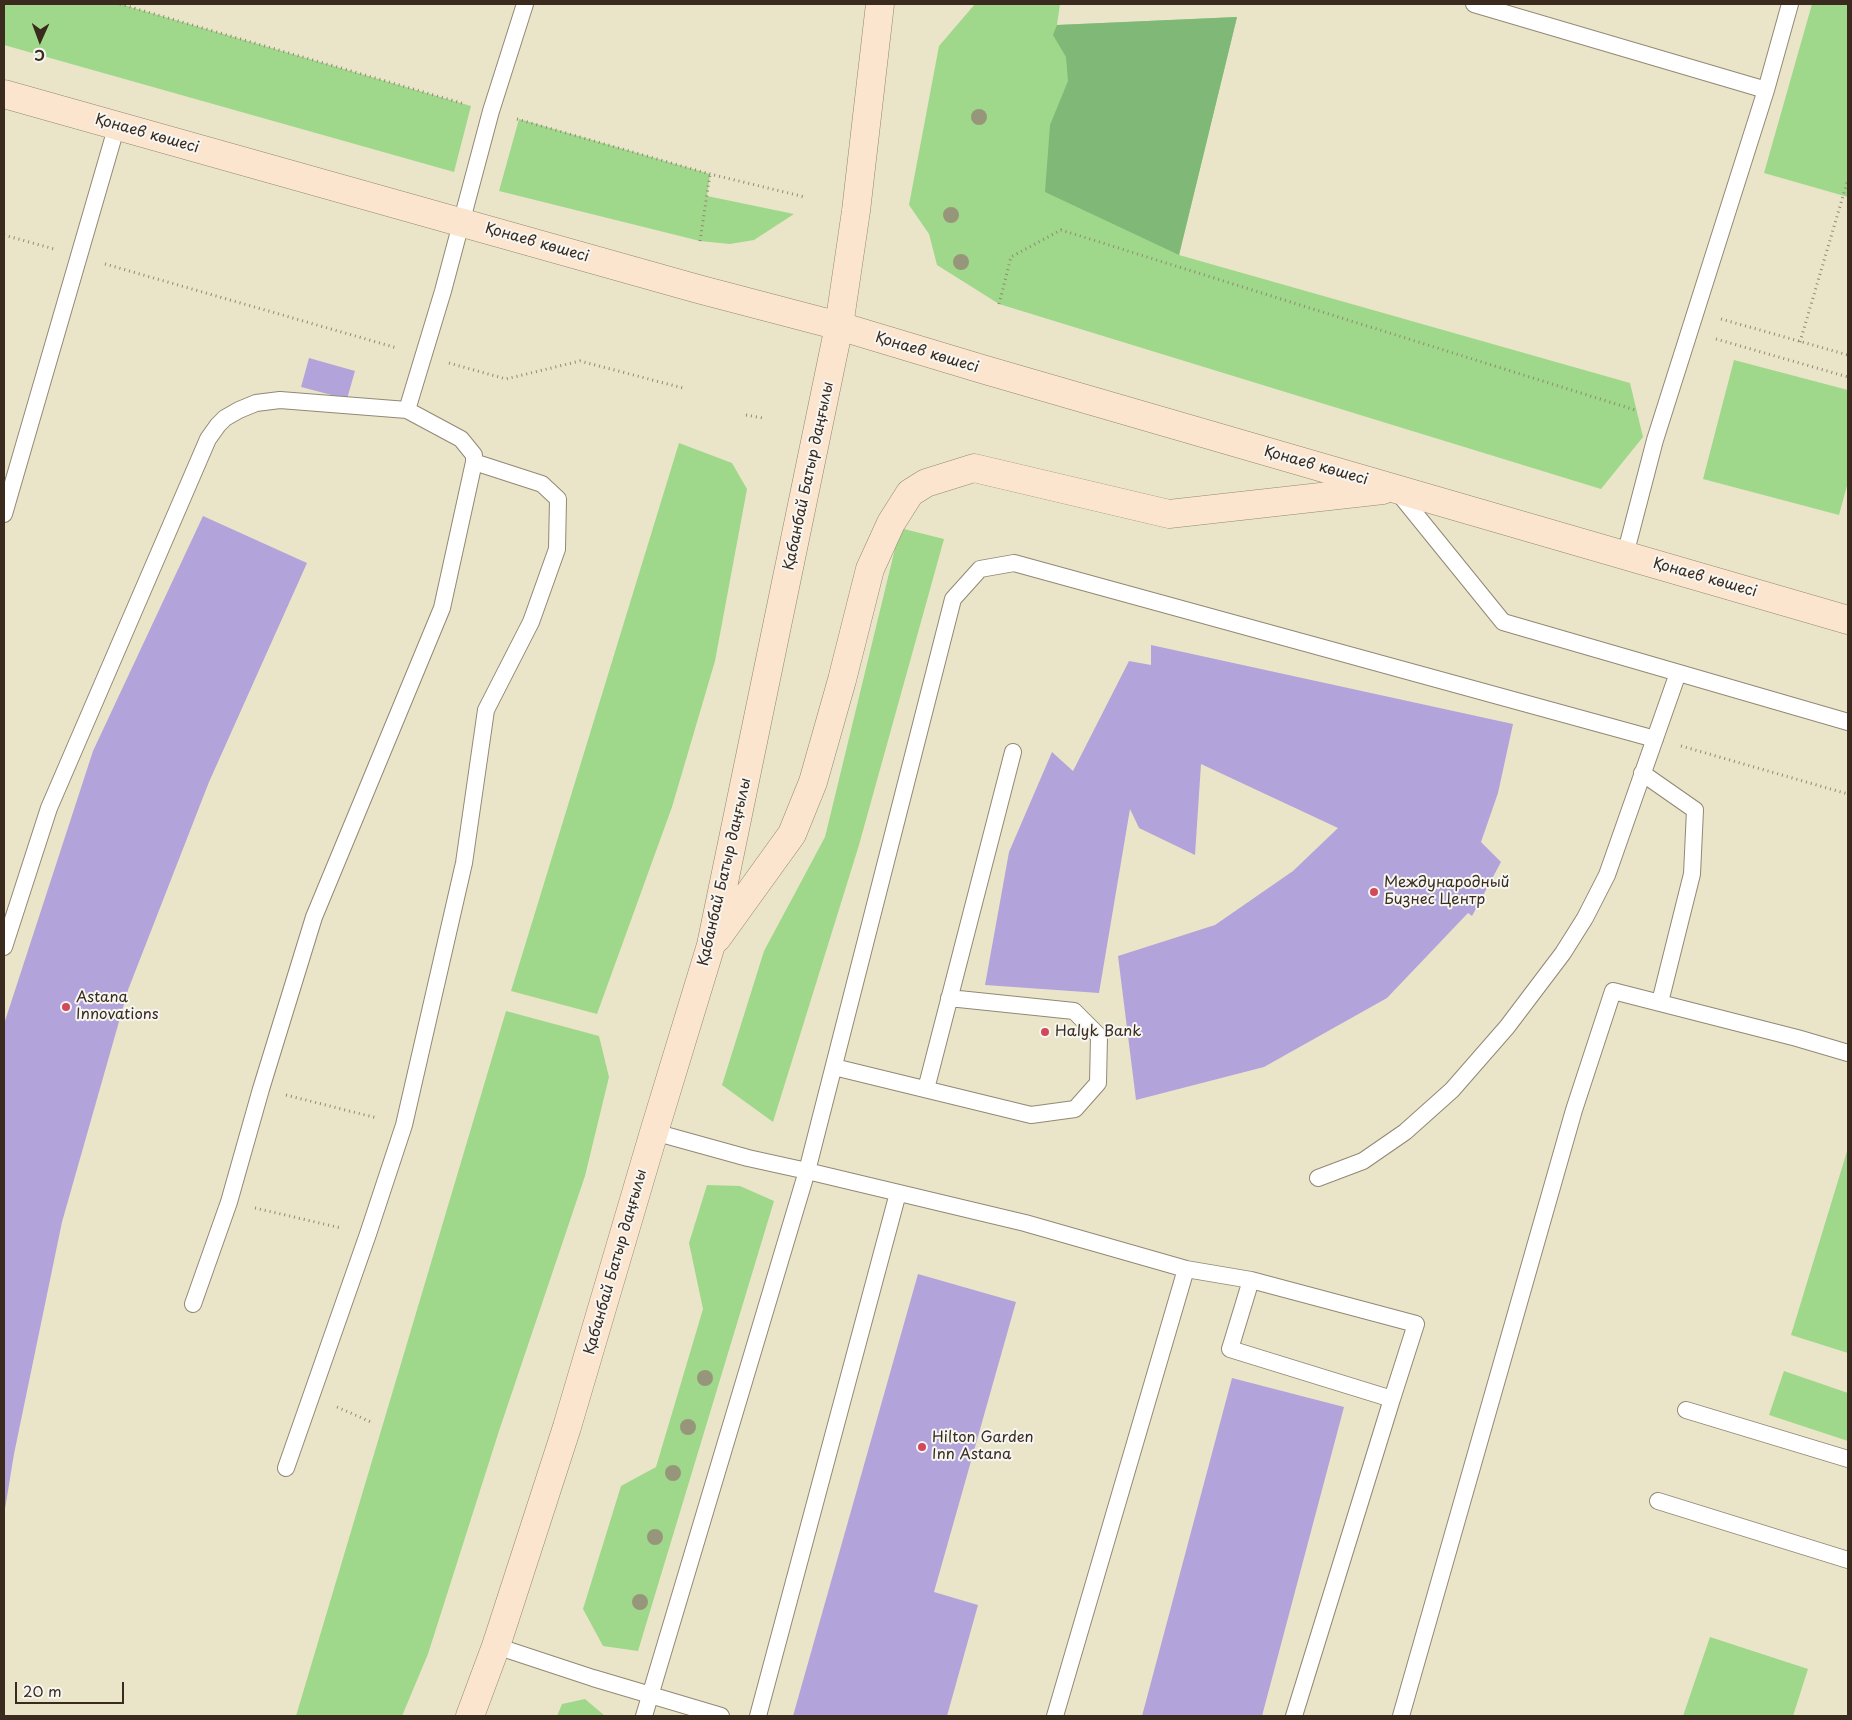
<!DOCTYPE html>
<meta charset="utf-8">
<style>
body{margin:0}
#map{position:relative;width:1852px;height:1720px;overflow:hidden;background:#eae5c9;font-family:"Playpen Sans",sans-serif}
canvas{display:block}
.frame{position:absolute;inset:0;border:5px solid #3b2a1e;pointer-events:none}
.north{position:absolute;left:15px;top:15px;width:50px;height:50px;-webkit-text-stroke:4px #f6f6f2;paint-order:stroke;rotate:182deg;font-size:14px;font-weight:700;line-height:20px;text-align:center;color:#3b2a1e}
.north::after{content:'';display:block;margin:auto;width:18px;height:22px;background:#3b2a1e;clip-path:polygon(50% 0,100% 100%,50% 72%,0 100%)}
.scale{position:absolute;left:15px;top:1682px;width:109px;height:22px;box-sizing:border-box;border:2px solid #3b2a1e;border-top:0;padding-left:6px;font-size:15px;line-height:18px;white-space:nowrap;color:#3b2a1e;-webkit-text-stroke:4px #f6f6f2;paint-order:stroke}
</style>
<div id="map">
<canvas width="1852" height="1720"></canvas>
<div class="frame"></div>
<div class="north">С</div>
<div class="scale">20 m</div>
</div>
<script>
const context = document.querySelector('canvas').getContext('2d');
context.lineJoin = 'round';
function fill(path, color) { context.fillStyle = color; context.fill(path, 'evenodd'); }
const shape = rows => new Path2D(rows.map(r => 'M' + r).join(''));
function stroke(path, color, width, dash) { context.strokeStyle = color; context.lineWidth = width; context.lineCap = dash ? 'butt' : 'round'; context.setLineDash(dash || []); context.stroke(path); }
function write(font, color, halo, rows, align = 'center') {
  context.font = font + ' "Playpen Sans",sans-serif'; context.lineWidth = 4; context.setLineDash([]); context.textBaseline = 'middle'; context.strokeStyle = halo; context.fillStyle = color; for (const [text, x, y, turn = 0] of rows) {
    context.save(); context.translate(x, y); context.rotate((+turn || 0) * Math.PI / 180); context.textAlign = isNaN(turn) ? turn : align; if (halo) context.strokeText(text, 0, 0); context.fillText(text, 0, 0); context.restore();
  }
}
fill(shape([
 [4,4,120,4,471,106,454,172,4,45],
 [975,4,1060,4,1057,25,1237,17,1179,255,1630,383,1643,437,1601,489,999,304,937,265,929,234,909,205,939,46],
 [1812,4,1848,4,1848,197,1764,173],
 [519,119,710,174,707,196,794,214,754,240,730,244,700,241,499,191],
 [1734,360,1848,390,1848,482,1839,515,1703,479],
 [679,443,732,463,747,489,715,661,672,807,597,1014,511,991],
 [900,528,944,539,859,845,773,1122,722,1085,764,951,825,837],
 [506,1011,599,1036,609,1077,585,1176,499,1431,428,1654,402,1716,296,1716],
 [1848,1148,1848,1353,1791,1335],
 [707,1185,740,1186,774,1201,638,1651,603,1646,583,1609,621,1486,656,1467,703,1309,689,1243],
 [1784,1371,1848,1393,1848,1441,1769,1415],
 [1710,1637,1808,1669,1793,1716,1683,1716],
 [585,1699,605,1716,557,1716,562,1704]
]), '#9fd88b');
fill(shape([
 [1237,17,1179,255,1045,192,1050,125,1068,81,1066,57,1053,35,1057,25]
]), '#7fb877');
fill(shape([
 [309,358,355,371,347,399,301,387],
 [203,516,307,563,209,782,128,990,62,1222,14,1454,4,1515,4,1024,93,751],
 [1151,645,1513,724,1498,793,1481,842,1501,862,1472,916,1468,913,1387,998,1264,1067,1136,1100,1118,956,1215,925,1293,871,1338,828,1201,764,1195,855,1139,828,1130,809,1099,993,985,985,1009,852,1052,752,1073,771,1129,661,1151,665],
 [918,1274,1016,1302,934,1592,978,1605,947,1716,793,1716],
 [1232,1378,1344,1407,1262,1716,1142,1716]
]), '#b2a4da');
const lane = shape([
 [1474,4,1766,90],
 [1396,490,1503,622,1848,722],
 [4,514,117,125],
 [1625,555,1655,440,1766,90,1790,4],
 [1642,773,1695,810,1692,874,1660,1002],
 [4,947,49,808,208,439,218,425,225,418,239,410,256,403,280,400,407,410,443,291,491,111,525,4],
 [834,1067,1031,1115,1075,1109,1098,1083,1099,1036,1074,1011,949,998],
 [926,1089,1013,752],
 [654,1132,748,1158,807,1171,1025,1223,1186,1269,1251,1280,1416,1324,1392,1399],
 [1318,1178,1363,1161,1405,1132,1452,1090,1507,1027,1563,953,1585,918,1607,875,1678,673],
 [1251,1280,1230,1349,1392,1399,1294,1716],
 [193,1304,229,1202,261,1089,314,917,442,608,474,462,474,455,461,439,407,410],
 [1686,1410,1848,1459],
 [286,1468,368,1234,404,1125,464,863,486,710,531,622,557,549,558,499,542,484,474,462],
 [1658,1501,1848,1560],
 [496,1646,593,1678,721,1716],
 [644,1716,807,1171,953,599,980,569,1014,563,1655,739],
 [758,1716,898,1193],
 [1055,1716,1186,1269],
 [1401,1716,1574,1110,1613,991,1797,1038,1848,1053]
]);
const secondary = shape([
 [4,94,698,289,839,326,982,369,1848,620],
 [717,938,792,834,813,782,842,680,870,569,891,523,910,493,926,483,974,468,1169,514,1383,490],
 [470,1716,496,1646,567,1427,654,1132,711,945,839,326,856,211,880,4]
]);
stroke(lane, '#928874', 18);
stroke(secondary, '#928874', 29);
stroke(shape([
 [120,4,465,104],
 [517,119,710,174,805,197],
 [4,235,54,249],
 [700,241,710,174],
 [105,264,397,348],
 [999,304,1011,257,1061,230,1635,410],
 [1721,319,1848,355],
 [1716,339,1848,377],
 [1800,342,1848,179],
 [449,363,506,379,580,361,683,388],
 [746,415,763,418],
 [1681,746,1848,794],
 [286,1095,377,1118],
 [255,1208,341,1228],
 [337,1407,371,1422]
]), '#928874', 3, [1, 4]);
stroke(lane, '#fff', 16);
stroke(secondary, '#fbe5cf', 28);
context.fillStyle = '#98967a';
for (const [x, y] of [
 [979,117],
 [951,215],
 [961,262],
 [705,1378],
 [688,1427],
 [673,1473],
 [655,1537],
 [640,1602]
]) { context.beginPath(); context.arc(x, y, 8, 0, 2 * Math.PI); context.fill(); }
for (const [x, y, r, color] of [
 [1374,892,5,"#d1495b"],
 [66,1007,5,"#d1495b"],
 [1045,1032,5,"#d1495b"],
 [922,1447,5,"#d1495b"]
]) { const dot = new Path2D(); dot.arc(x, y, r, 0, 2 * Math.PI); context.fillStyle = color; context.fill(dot); stroke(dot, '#f6f6f2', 2); }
write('15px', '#3b2a1e', '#f6f6f2', [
 ["Қонаев көшесі",147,134,16],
 ["Қонаев көшесі",537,243,16],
 ["Қонаев көшесі",927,353,17],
 ["Қонаев көшесі",1316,466,16],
 ["Қабанбай Батыр даңғылы",809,476,-78],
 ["Қонаев көшесі",1705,578,16],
 ["Қабанбай Батыр даңғылы",725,872,-77],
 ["Қабанбай Батыр даңғылы",616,1262,-74]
]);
write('15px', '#3b2a1e', '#f6f6f2', [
 ["Международный",1384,883],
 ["Бизнес Центр",1384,900],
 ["Astana",76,998],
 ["Innovations",76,1015],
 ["Halyk Bank",1055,1032],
 ["Hilton Garden",932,1438],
 ["Inn Astana",932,1455]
], 'left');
</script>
